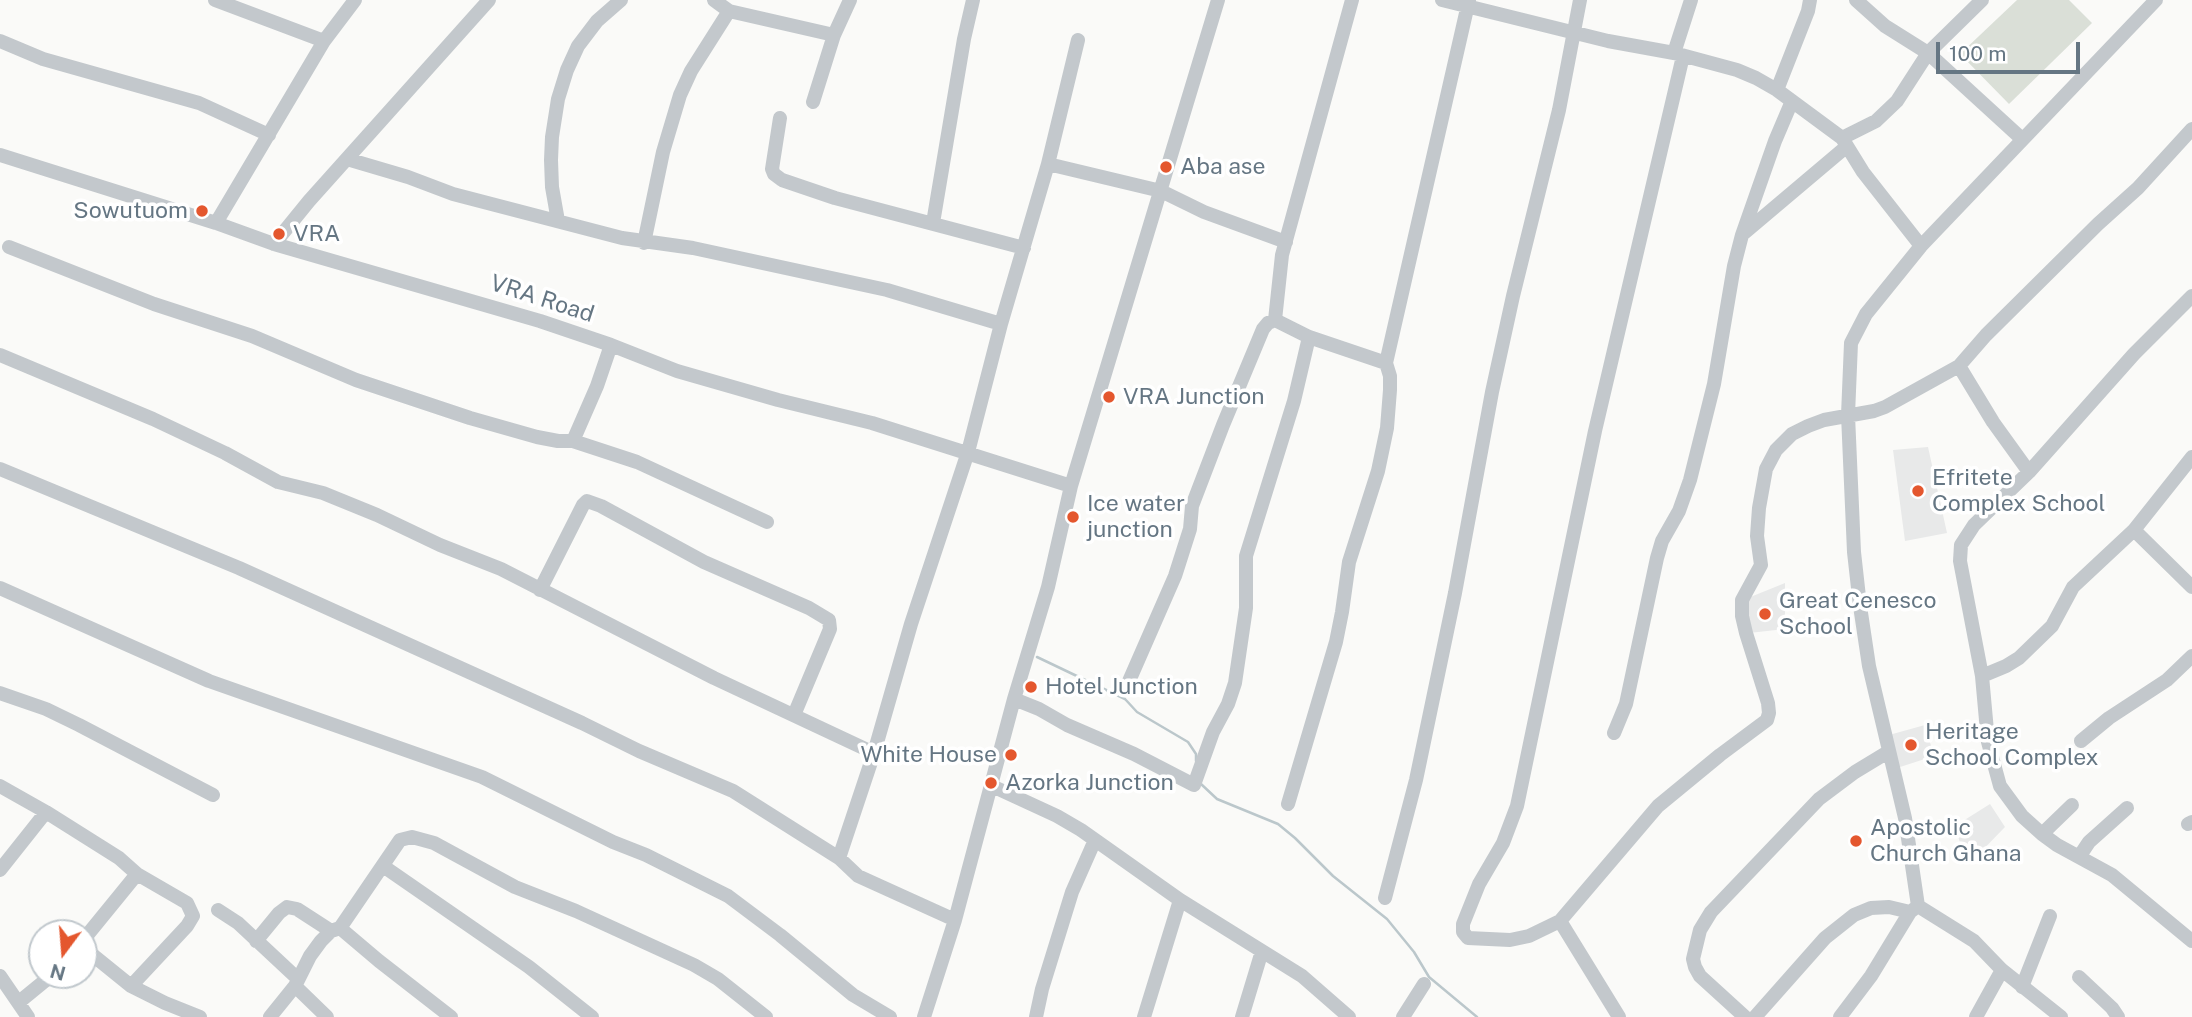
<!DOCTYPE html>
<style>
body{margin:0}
#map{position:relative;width:2192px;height:1017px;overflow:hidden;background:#fafaf8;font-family:"Public Sans",sans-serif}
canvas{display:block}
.north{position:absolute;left:28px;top:919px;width:70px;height:70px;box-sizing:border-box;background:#fff;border:2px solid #c1c8cd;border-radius:50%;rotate:196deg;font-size:19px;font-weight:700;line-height:28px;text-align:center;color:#657683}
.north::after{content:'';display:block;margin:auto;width:24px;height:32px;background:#e4572e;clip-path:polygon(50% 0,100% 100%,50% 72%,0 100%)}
.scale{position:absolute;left:1936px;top:42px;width:144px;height:32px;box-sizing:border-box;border:4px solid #657683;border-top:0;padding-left:9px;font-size:21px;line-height:24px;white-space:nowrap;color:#657683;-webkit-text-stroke:5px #fff;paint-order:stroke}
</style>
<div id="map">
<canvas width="2192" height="1017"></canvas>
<div class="north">N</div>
<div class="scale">100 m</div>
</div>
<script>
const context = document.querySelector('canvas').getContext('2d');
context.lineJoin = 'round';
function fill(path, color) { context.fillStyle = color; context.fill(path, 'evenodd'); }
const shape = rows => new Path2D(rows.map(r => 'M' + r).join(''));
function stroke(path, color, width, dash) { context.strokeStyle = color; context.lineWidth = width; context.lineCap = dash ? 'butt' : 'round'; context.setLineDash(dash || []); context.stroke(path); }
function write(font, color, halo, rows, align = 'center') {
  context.font = font + ' "Public Sans",sans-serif'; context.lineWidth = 7; context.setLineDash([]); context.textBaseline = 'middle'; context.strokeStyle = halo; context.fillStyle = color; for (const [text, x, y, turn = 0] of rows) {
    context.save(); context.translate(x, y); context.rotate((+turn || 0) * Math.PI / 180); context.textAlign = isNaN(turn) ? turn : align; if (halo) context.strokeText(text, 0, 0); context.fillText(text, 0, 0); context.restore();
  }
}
fill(shape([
 [1928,447,1947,533,1905,541,1893,450],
 [1785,583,1785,629,1749,633,1743,600],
 [1925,725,1934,756,1897,768,1889,735],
 [1990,804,2005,827,1973,860,1963,853,1955,826]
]), '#e8e9e9');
fill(shape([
 [2017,0,2069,0,2092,23,2009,104,1960,54]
]), '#dadfd7');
stroke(shape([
 [1037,657,1125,699,1137,712,1188,742,1196,754,1196,761],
 [1201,784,1217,799,1278,824,1295,838,1333,876,1387,919,1414,952,1429,977,1477,1017]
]), '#bbc7cb', 2.5);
stroke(shape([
 [215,0,324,41],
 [714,0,729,11,834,35],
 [1442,0,1608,41,1674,53,1737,70,1756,78,1777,90,1842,138,1863,172,1921,246],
 [1856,0,1885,26,1928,53,2022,139],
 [0,41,43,59,199,103,269,135],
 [1674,53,1691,0],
 [1683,56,1595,431,1517,806,1503,843,1479,884,1463,924,1463,932,1468,938,1510,940,1529,936,1560,921,1658,806,1720,755,1767,720,1769,713,1768,703,1746,633,1742,616,1742,600,1761,565,1757,536,1759,508,1766,469,1776,450,1792,434,1808,426,1824,420,1874,411,1885,407,1959,366,1986,335,2098,224,2138,188,2192,129],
 [1777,90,1808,11,1810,0],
 [813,102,834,35,850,0],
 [780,118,772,169,774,174,782,180,835,198,1024,248],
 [1842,138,1876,121,1897,101,1928,53,1982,0],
 [0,155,216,223,274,244,540,321,611,345,677,371,778,400,872,423,1071,486],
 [347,159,408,177,453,194,622,238,693,248,887,290,1001,324],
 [1048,164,1161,191,1204,212,1286,242],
 [558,221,552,187,551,160,552,137,558,99,567,70,578,46,597,21,621,0],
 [216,223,324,41,355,0],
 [933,223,964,39,973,0],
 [1743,234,1846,147],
 [644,243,663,152,680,95,691,71,729,11],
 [274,244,309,201,489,0],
 [9,247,154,304,252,336,356,380,470,418,537,437,558,441,573,441,637,462,767,522],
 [2192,296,2134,354,2029,472,1974,525,1961,545,1960,561,1982,676,1988,742,2000,786,2022,816,2042,834,2057,845,2112,875,2192,941],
 [1275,320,1309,337,1386,363],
 [0,355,153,419,225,453,278,482,323,493,377,515,440,545,501,569,714,678,874,753],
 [1959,366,1993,422,2029,472],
 [573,441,597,386,611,345],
 [0,469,239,568,582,723,639,751,733,791,839,858,858,876,955,920],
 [2134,530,2192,587],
 [0,588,209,681,482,777,613,842,646,855,728,896,780,935,853,995,890,1017],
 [540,590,583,505,587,501,601,506,704,562,809,608,829,620,830,629,794,715],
 [1982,676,2006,666,2019,658,2052,626,2073,587,2134,530,2192,457],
 [1126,688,1175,576,1190,529,1192,506,1223,425,1263,329,1268,323,1275,320,1282,255,1352,0],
 [0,693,46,709,79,725,213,795],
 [1014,699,1039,709,1067,725,1134,754,1194,785,1213,732,1228,704,1235,683,1246,608,1246,556,1294,401,1309,337],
 [1614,733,1626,704,1657,558,1662,541,1679,511,1690,480,1714,384,1734,266,1742,235,1775,141,1792,101],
 [2081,741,2109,718,2167,680,2192,656],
 [0,786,46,812,119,858,137,874,187,903,193,916,187,926,131,986],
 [992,786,1057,816,1081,830,1180,900,1302,976,1349,1017],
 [1288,804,1336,642,1342,612,1349,562,1378,471,1387,428,1390,390,1390,376,1386,363,1469,0],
 [2188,824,2192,822],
 [2042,834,2072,805],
 [2079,857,2089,842,2127,808],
 [839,858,874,753,911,624,968,452,1001,324,1048,164,1078,40],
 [383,866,529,967,592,1017],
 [0,870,46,812],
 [1385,898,1416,780,1455,593,1492,392,1513,296,1559,110,1580,0],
 [1918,906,1974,941,2002,970,2061,1017],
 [218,910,238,923,298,979],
 [1560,921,1619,1017],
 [340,928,379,961,451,1017],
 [84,939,137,874],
 [256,941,279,913,287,907,297,909,331,931],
 [84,948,131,986,165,1003,200,1017],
 [0,976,28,1017],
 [2079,977,2112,1008,2118,1017],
 [295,986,327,1017],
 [2022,987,2050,916],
 [19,1002,52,975],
 [270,1017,295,986,310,956,321,941,331,931,340,928,400,840,412,837,434,843,515,887,576,911,694,965,718,979,766,1017],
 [924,1017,955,920,1014,699,1048,587,1071,486,1218,0],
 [1036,1017,1042,989,1072,892,1095,840],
 [1144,1017,1180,900],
 [1242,1017,1262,951],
 [1403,1017,1424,984],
 [1745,1017,1700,976,1695,967,1693,959,1700,930,1711,912,1819,799,1855,772,1888,752],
 [1755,1017,1825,938,1854,915,1871,908,1889,907,1910,912],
 [1840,1017,1871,976,1910,912,1918,906,1905,818,1869,666,1860,606,1854,552,1848,415,1851,343,1866,314,1921,246,2156,0],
 [1976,1017,2002,970]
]), '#c3c8cc', 14);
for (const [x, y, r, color] of [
 [1166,167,7,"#e4572e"],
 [202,211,7,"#e4572e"],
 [279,234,7,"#e4572e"],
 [1109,397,7,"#e4572e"],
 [1918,491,7,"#e4572e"],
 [1073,517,7,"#e4572e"],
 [1765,614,7,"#e4572e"],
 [1031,687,7,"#e4572e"],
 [1911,745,7,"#e4572e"],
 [1011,755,7,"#e4572e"],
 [991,783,7,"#e4572e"],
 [1856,841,7,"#e4572e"]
]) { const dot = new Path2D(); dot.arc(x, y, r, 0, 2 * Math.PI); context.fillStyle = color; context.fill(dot); stroke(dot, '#fff', 2.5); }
write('23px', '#657683', '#fff', [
 ["Aba ase",1180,167],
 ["Sowutuom",188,211,"right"],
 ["VRA",293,234],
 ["VRA Junction",1123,397],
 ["Efritete",1932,478],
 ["Complex School",1932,504],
 ["Ice water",1087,504],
 ["junction",1087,530],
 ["Great Cenesco",1779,601],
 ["School",1779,627],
 ["Hotel Junction",1045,687],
 ["Heritage",1925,732],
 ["School Complex",1925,758],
 ["White House",997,755,"right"],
 ["Azorka Junction",1005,783],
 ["Apostolic",1870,828],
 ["Church Ghana",1870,854]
], 'left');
write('23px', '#657683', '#fff', [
 ["VRA Road",542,299,18]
]);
</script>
